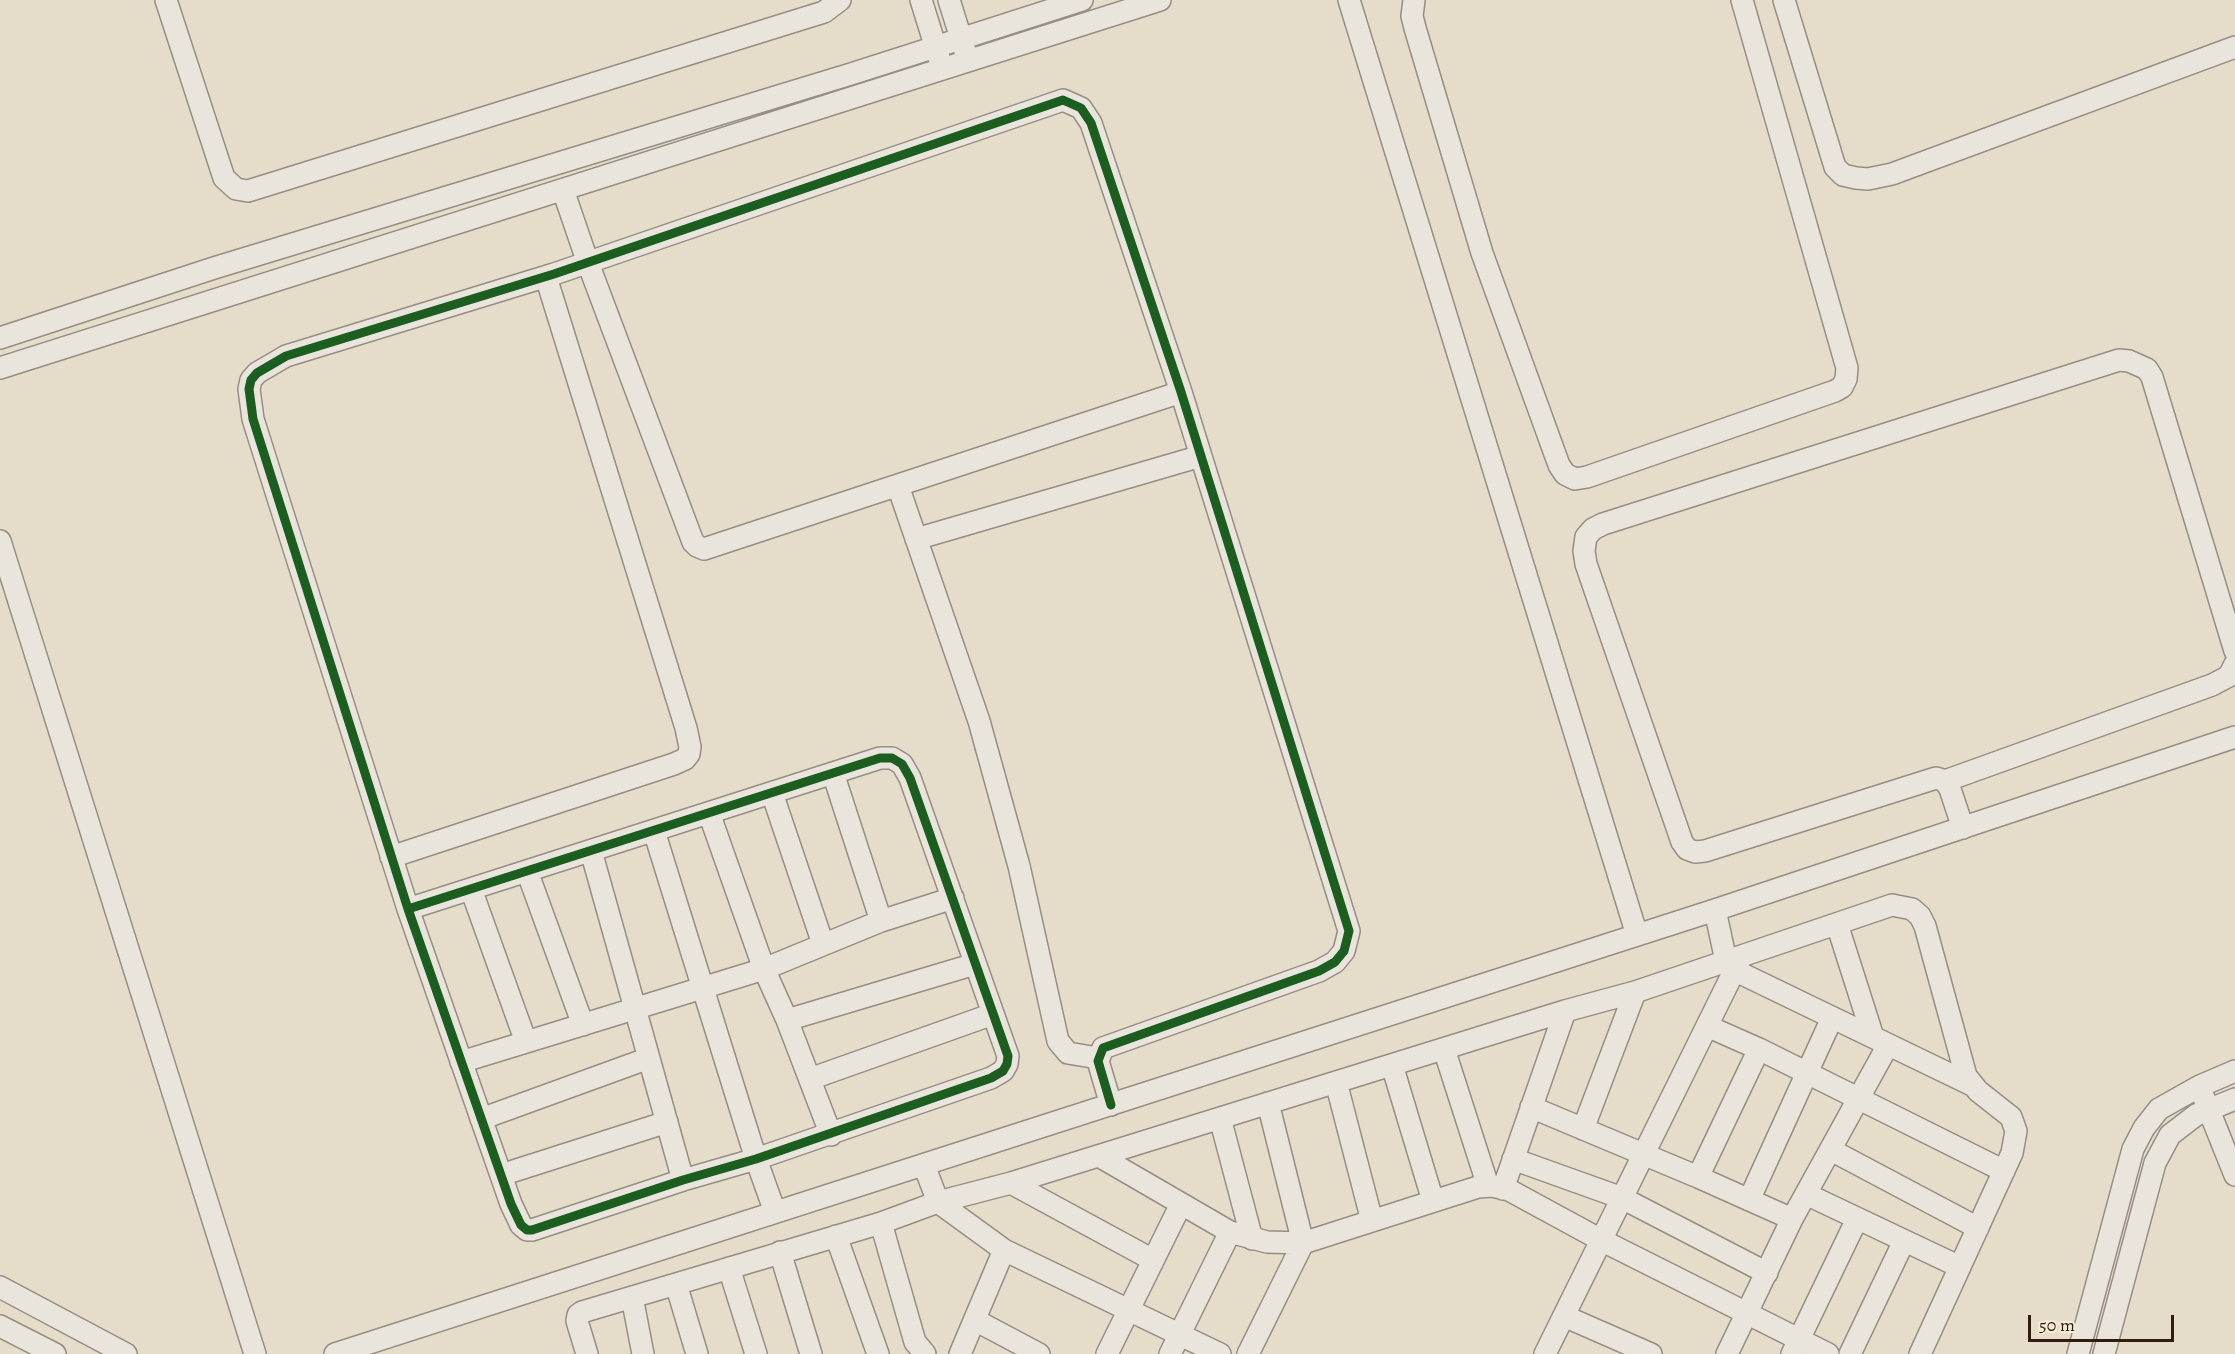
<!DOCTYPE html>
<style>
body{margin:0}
#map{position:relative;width:2235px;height:1354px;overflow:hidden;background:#e5dcc9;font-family:Alegreya,serif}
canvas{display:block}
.scale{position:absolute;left:2028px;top:1315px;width:146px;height:27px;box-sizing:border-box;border:3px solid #311c0f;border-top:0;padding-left:8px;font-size:18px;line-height:21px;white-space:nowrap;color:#311c0f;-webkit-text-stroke:4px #f5ecd5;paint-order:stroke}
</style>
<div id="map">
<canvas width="2235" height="1354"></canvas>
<div class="scale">50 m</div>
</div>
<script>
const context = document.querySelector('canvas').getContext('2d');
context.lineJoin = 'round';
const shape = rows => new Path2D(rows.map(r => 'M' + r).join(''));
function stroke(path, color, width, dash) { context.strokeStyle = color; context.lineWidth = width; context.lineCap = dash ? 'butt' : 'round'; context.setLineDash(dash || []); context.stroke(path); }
const minor = shape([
 [166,0,224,178,236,189,248,191,824,12,840,0],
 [921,0,940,61],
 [949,0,965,51],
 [1349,0,1637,935],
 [1414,0,1412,16,1415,28,1482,253,1559,465,1565,474,1575,479,1587,477,1835,391,1842,387,1846,379,1847,368,1742,0],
 [1784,0,1835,167,1843,175,1856,178,1868,179,1892,174,2235,47],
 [563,190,588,263,693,542,697,546,704,549,1181,392],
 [0,338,214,268,851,74,1082,0],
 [0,368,1160,0],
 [898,486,979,721,1019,866,1058,1041,1068,1053,1098,1058],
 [916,539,1201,456],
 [0,541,255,1354],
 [833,773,881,921],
 [1945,781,2212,685,2229,676,2235,664],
 [772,793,823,944],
 [709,813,764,969,787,1020,831,1135],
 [1963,828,1950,789,1945,781,1936,778,1705,851,1695,852,1687,849,1682,842,1586,564,1584,551,1586,537,1593,529,1603,524,2119,360,2129,361,2147,369,2152,377,2235,651],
 [654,831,756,1159,775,1212],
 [591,851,683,1180],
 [391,857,674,764,685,759,689,754,690,747,686,728,546,277],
 [527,871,583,1025],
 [471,889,526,1042],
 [408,909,880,758,892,758,902,764,910,778,1008,1056,1007,1064,1003,1071,991,1078,756,1159,683,1180,532,1230,527,1230,521,1225,511,1204,408,909,253,419,249,389,251,380,257,373,286,356,554,274,1063,100,1081,108,1091,123,1099,147,1181,392,1349,931,1344,951,1335,962,1319,971,1103,1048,1098,1061,1111,1105],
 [1715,910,1726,961],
 [1837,924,1873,1037],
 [1734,970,1972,1085],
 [787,1020,975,964],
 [1707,1026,1759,1049,2004,1171],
 [1444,1049,1488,1186],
 [461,1062,764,969,881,921,953,898],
 [1392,1065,1433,1201],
 [810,1079,993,1014],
 [1336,1082,1372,1221],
 [2204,1098,2235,1175],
 [1531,1107,1698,1177,1792,1219],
 [1220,1118,1252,1239],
 [481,1119,649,1058],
 [1583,1129,1635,992],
 [1831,1150,1978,1228],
 [1099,1156,1230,1232,1267,1242,1303,1243,1478,1187,1493,1186,1509,1190,1601,1240,1828,1354],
 [1513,1159,1622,1198,1767,1273],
 [924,1165,938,1202,1004,1250,1220,1354],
 [501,1175,667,1122],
 [1698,1177,1759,1049],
 [1011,1183,1153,1260],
 [1503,1189,1565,1011],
 [1806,1194,1960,1267],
 [1749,1200,1832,1018],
 [881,1223,915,1342,925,1354],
 [836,1236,878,1354],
 [780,1252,811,1354],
 [729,1268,756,1354],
 [676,1284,697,1354],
 [0,1287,126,1354],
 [632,1297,643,1354],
 [1564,1316,1651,1354],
 [975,1320,1039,1354],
 [0,1326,55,1354],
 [335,1354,1715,910,2235,737],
 [587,1354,577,1321,578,1315,582,1312,881,1223,938,1202,1011,1183,1565,1011,1635,992,1892,905,1912,909,1920,916,1925,926,1966,1076,1978,1091,2011,1117,2016,1131,2012,1153,1920,1354],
 [960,1354,1004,1250],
 [1107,1354,1181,1204],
 [1170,1354,1230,1232],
 [1248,1354,1303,1243,1268,1103],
 [1545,1354,1741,957],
 [1727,1354,1792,1219,1888,1045],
 [1792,1354,1857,1219],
 [1850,1354,1904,1241],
 [2078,1354,2133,1149,2144,1128,2159,1109,2200,1086,2235,1071],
 [2104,1354,2155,1163,2170,1135,2196,1115,2235,1099]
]);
stroke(minor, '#968e82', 24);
stroke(minor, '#eae5dc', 21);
stroke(shape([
 [408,909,880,758,892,758,902,764,910,778,1008,1056,1007,1064,1003,1071,991,1078,756,1159,683,1180,532,1230,527,1230,521,1225,511,1204,408,909,253,419,249,389,251,380,257,373,286,356,554,274,1063,100,1081,108,1091,123,1099,147,1181,392,1349,931,1344,951,1335,962,1319,971,1103,1048,1098,1061,1111,1105]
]), '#1b5e20', 9);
</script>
